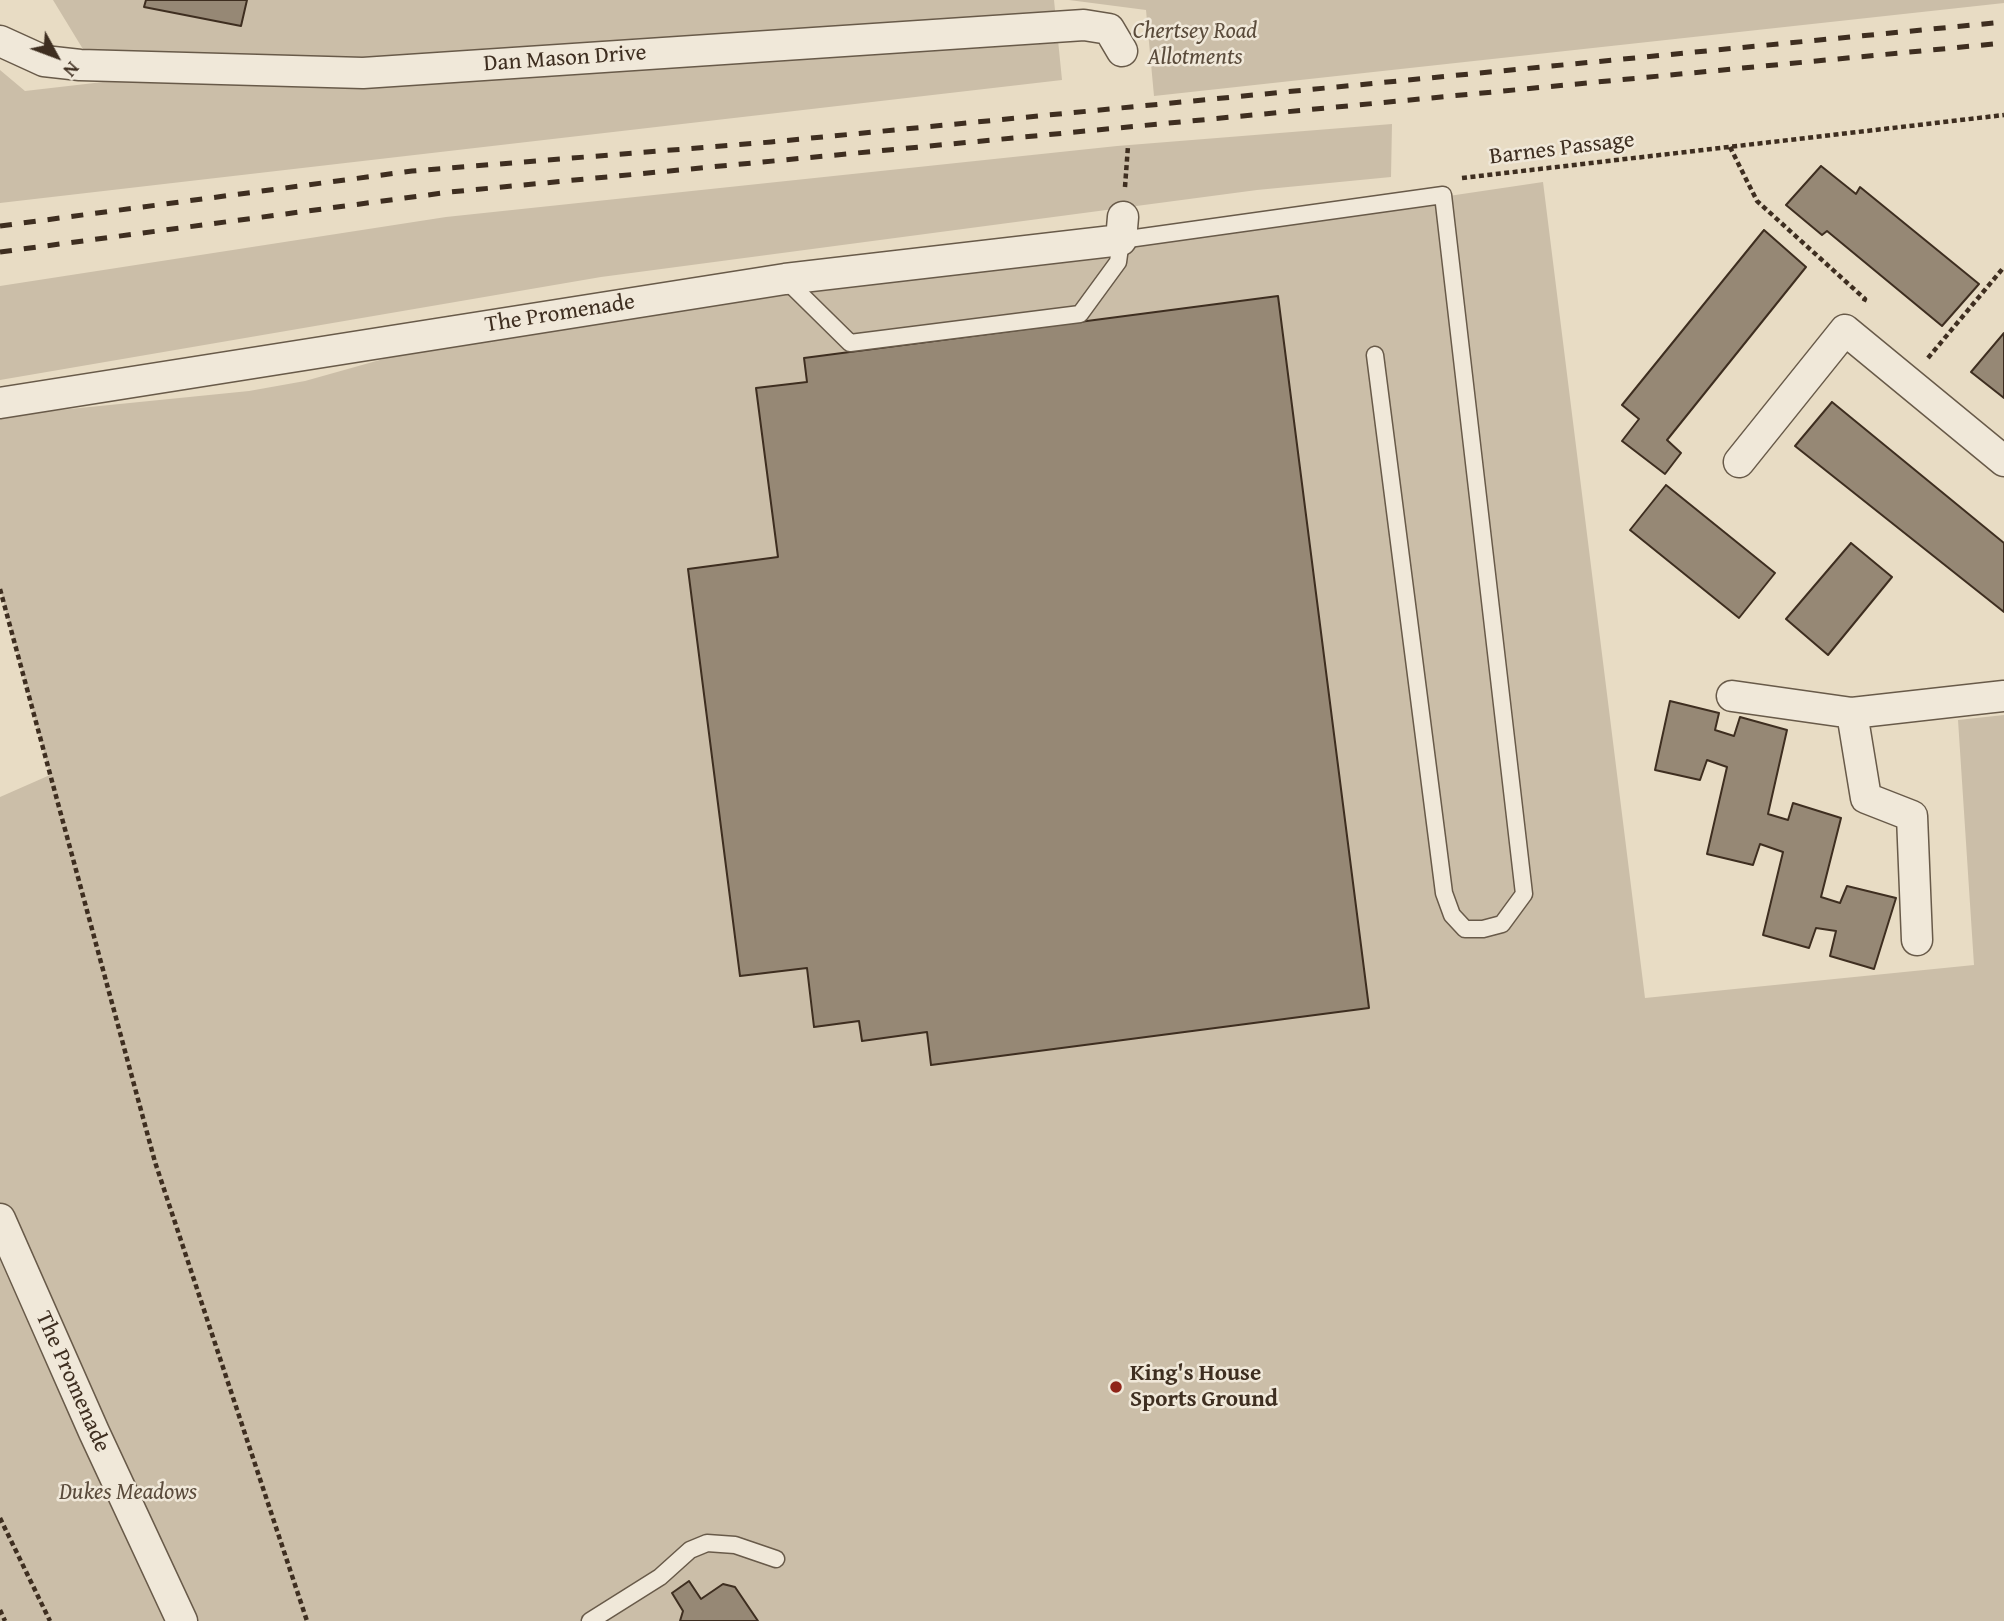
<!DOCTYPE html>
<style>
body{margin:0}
#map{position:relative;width:2004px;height:1621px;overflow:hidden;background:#e8dcc4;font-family:"Gentium Book Plus",serif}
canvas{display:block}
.north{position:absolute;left:21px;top:21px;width:70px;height:70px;-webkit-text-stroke:5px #f0e8d9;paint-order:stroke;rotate:131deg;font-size:19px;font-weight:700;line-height:28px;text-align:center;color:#3e2e20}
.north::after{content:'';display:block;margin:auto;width:24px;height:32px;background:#3e2e20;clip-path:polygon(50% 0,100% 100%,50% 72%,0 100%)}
</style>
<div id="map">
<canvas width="2004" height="1621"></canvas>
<div class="north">N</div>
</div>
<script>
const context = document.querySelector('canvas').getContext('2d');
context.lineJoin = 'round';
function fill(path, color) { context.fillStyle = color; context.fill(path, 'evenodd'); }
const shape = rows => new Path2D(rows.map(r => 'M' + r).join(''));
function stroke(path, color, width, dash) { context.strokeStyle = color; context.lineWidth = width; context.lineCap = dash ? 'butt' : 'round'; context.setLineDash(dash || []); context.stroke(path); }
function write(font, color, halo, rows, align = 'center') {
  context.font = font + ' "Gentium Book Plus",serif'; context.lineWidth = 5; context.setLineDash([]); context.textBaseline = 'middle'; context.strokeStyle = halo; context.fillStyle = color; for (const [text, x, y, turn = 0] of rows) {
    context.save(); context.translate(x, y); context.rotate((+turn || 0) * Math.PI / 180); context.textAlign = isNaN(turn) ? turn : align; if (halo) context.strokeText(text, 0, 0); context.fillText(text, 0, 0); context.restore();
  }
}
fill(shape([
 [53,0,1054,0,1062,80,0,203,0,70,25,91,103,82],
 [1069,0,2004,0,2004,3,1154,96,1146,10],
 [1392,124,1391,177,1257,190,601,277,0,380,0,286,446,217,1117,146],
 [1543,182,1645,998,1974,965,1958,720,2004,715,2004,1621,0,1621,0,797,50,775,0,589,0,416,249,391,305,381,419,349]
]), '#cbbea8');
const building = shape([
 [146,0,247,0,241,26,144,7,146,0],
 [1821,166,1856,194,1860,187,1979,284,1942,326,1827,231,1822,235,1786,205,1821,166],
 [1764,230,1806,267,1667,440,1681,453,1665,474,1622,441,1639,419,1622,405,1764,230],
 [1278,296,1369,1008,931,1065,927,1032,862,1041,859,1021,814,1027,807,968,740,976,688,569,778,557,756,388,807,382,804,358,1278,296],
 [2004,333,2004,398,1971,372,2004,333],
 [1832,402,2004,543,2004,612,1795,446,1832,402],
 [1666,485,1775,573,1739,618,1630,530,1666,485],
 [1851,543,1892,577,1828,655,1786,619,1851,543],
 [1670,701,1719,713,1715,730,1734,736,1740,717,1787,730,1768,814,1788,820,1793,803,1841,818,1821,897,1840,903,1847,886,1896,898,1874,969,1830,956,1836,931,1816,928,1809,948,1763,935,1783,852,1760,844,1753,865,1707,854,1727,767,1707,760,1700,780,1655,770,1670,701],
 [689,1581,701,1599,723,1584,735,1587,758,1621,680,1621,683,1611,672,1593,689,1581]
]);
fill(building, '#968875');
stroke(building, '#3e2e20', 2);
const service = shape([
 [785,279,850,343,1080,314,1118,262,1121,240,1443,195,1524,894,1502,924,1483,929,1465,929,1452,915,1444,893,1375,355],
 [590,1621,660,1577,690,1550,707,1543,735,1545,776,1559]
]);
const minor = shape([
 [0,41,44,61,80,65,363,73,1084,25,1109,29,1122,51],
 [0,403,785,279,1121,240,1123,217],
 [1739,462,1845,330,2004,461],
 [1732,696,1852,713,2004,696],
 [1852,713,1866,798,1912,816,1917,940],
 [0,1219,94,1432,182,1621]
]);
stroke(service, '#685a49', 19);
stroke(minor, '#685a49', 33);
stroke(shape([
 [1730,147,1757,201,1865,299,1863,303],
 [1462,178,2004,115],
 [1125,187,1128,146],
 [1928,358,2004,267],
 [0,589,155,1162,307,1621],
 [0,1518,50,1621],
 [0,1610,5,1621]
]), '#3e2e20', 4.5, [5, 3.5]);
stroke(service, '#f0e8d9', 16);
stroke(minor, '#f0e8d9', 30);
stroke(shape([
 [0,226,412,171,771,142,2004,22],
 [0,252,450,192,2004,43]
]), '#3e2e20', 5, [12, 12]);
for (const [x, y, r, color] of [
 [1116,1387,7,"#8f2418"]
]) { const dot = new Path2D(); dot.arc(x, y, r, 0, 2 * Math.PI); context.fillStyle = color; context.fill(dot); stroke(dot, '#f0e8d9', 2.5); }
write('italic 23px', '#5a4b3b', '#f0e8d9', [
 ["Chertsey Road",1195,32],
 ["Allotments",1195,58],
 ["Dukes Meadows",128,1493]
]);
write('23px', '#3e2e20', '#f0e8d9', [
 ["Dan Mason Drive",565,59,-4],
 ["Barnes Passage",1562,149,-7],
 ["The Promenade",560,314,-9],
 ["The Promenade",72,1382,66]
]);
write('bold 23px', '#3e2e20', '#f0e8d9', [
 ["King's House",1130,1374],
 ["Sports Ground",1130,1400]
], 'left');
</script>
